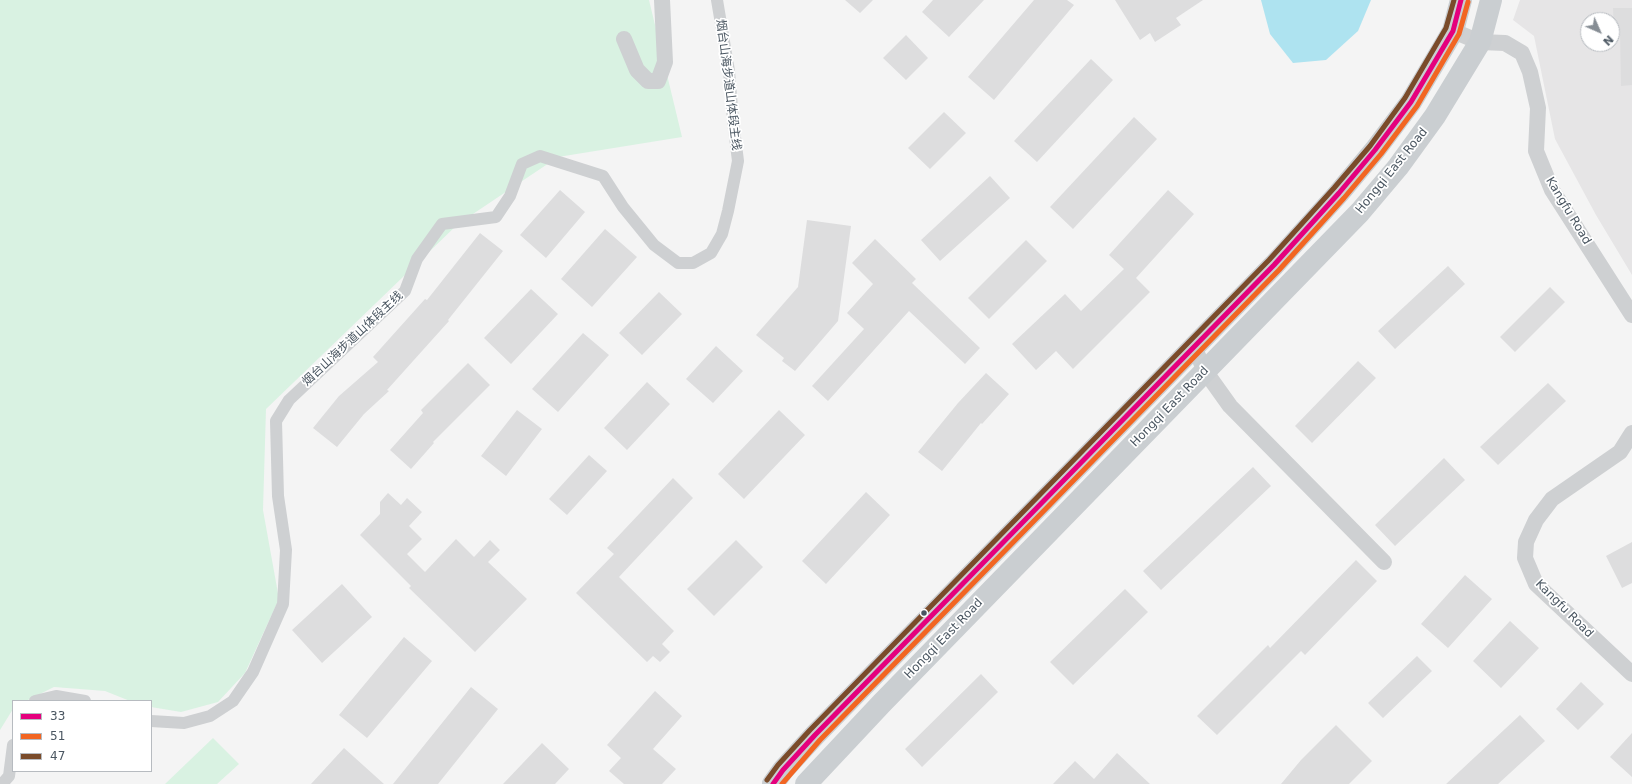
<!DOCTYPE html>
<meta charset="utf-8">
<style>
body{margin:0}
#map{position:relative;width:1632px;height:784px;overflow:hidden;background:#f4f4f4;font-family:"DejaVu Sans",sans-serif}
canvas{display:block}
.legend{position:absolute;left:12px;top:700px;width:140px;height:72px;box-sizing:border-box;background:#fff;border:1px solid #b7bbc0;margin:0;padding:5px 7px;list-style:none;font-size:12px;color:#4a5661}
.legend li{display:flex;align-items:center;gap:8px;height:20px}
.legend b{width:20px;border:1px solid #b7bbc0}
.north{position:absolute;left:1580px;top:12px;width:40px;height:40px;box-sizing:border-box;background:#fff;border:1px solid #b7bbc0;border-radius:50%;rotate:135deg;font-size:11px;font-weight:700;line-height:16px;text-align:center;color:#4a5661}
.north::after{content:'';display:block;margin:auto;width:14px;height:18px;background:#868d94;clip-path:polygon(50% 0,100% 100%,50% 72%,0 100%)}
</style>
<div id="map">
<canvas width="1632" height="784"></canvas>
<ul class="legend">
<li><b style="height:5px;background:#e5007d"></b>33</li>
<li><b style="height:5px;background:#f26522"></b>51</li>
<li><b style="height:5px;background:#7a4b2a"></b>47</li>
</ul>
<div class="north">N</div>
</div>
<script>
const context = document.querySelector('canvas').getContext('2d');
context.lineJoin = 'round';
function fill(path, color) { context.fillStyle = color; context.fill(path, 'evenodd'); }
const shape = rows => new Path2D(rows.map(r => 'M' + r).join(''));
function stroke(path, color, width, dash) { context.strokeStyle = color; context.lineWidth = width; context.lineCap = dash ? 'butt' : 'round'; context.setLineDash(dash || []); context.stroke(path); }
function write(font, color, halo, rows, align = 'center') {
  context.font = font + ' "DejaVu Sans","Noto Sans SC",sans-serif'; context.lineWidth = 3.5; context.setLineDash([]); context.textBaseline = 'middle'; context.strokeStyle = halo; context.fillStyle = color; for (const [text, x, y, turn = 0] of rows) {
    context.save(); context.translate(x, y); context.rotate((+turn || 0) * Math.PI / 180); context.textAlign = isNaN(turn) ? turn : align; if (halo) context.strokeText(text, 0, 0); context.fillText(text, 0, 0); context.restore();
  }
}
fill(shape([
 [1520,0,1632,0,1632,275,1596,215,1555,139,1534,36,1513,20],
 [1588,20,1612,20,1612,44,1588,44]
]), '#e6e5e6');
fill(shape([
 [0,0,649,0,682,137,558,157,458,224,266,409,263,510,279,599,245,673,218,702,181,712,151,707,151,701,130,701,105,691,54,687,26,701,13,701,13,709,0,730],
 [213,738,239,764,217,784,165,784]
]), '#d9f2e2');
fill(shape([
 [1261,0,1371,0,1358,31,1326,60,1293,63,1270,34]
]), '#aee3f0');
fill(shape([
 [845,0,873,0,860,13],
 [933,0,984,0,949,37,922,12],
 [1034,0,1067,0,1074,5,994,100,968,77],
 [1115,0,1203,0,1176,18,1181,25,1155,42,1150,33,1140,40],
 [1613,8,1632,8,1632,85,1621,86,1620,31,1614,31],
 [906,35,928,58,906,80,883,58],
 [1091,59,1113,80,1037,162,1014,141],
 [944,112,966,133,930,169,908,148],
 [1134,117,1157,139,1073,229,1050,207],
 [990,176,1010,198,940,261,921,240],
 [560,190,585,212,546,258,520,235],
 [1168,190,1194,214,1136,278,1150,292,1073,369,1056,351,1036,370,1012,344,1065,294,1081,311,1124,269,1109,255],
 [807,220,851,226,838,321,795,371,782,361,784,358,756,335,798,287],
 [605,229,637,257,592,307,561,279],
 [480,233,503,251,448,320,449,321,387,390,389,391,364,414,337,447,313,428,339,396,378,362,373,357,425,299,427,300],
 [875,239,916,279,912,283,980,348,965,364,909,311,828,401,812,386,864,329,847,313,873,284,852,263],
 [1026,240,1047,261,989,319,968,298],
 [1448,266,1465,284,1395,349,1378,331],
 [1550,287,1565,302,1515,352,1500,337],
 [531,289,558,314,511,364,484,338],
 [659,292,682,314,642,355,619,333],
 [583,333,609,355,558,412,532,389],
 [716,346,743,371,713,403,686,379],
 [1358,361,1376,378,1312,443,1295,426],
 [468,363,490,385,433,442,434,443,411,469,390,450,423,413,421,410],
 [986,373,1009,394,982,424,981,423,942,471,918,452,958,403],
 [647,382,670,404,627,450,604,428],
 [1548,383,1566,401,1498,465,1480,447],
 [517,410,542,429,506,476,481,456],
 [779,410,805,435,744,499,718,474],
 [589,455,607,471,567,515,549,499],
 [1444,458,1465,480,1395,546,1375,525],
 [1253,467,1271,486,1161,590,1143,571],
 [673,478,693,498,619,577,674,631,662,644,670,652,660,662,653,656,647,662,576,593,614,554,607,548],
 [866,492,890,515,826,584,802,561],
 [388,493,401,505,407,498,422,512,409,526,422,539,407,554,425,572,456,539,474,557,490,540,500,550,488,562,527,599,475,652,409,588,411,586,360,535,380,514,380,502],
 [736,540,763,567,714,616,687,589],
 [1632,542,1632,583,1622,588,1606,556],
 [1356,560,1377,581,1305,655,1301,651,1217,735,1197,716,1268,645,1270,648],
 [1465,575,1492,599,1448,648,1421,624],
 [342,584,372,617,322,663,292,630],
 [1125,589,1148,612,1073,685,1050,662],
 [1510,621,1539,648,1501,688,1473,661],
 [404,637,432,661,367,738,339,715],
 [1417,656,1432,671,1383,718,1368,703],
 [981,674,998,692,922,767,905,749],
 [1581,682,1604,704,1578,730,1556,709],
 [471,687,498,709,438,784,393,784],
 [655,691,682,716,653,749,676,769,662,784,624,784,609,771,621,758,607,745],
 [1520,715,1545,741,1498,784,1446,784],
 [1336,725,1372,761,1349,784,1281,784,1301,760],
 [1632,733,1632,777,1610,757],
 [542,743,569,769,555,784,503,784],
 [344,748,384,784,311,784],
 [1117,753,1150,784,1053,784,1075,761,1094,779]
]), '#ddddde');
stroke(shape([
 [35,701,56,696,85,701],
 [151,721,184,723,210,716,233,701,253,672,283,604,286,550,278,496,276,421,289,400,405,291,417,259,442,224,496,217,510,196,522,164,540,156,603,176,623,207,654,245,678,263,693,263,711,253,722,234,728,211,738,161,733,121,729,71,717,0],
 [2,784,9,776,13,745]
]), '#ced0d2', 12);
stroke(shape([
 [1453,31,1480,42,1505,43,1522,53,1530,72,1538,108,1536,151,1552,190,1632,315],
 [624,39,637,70,648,81,658,81,665,62,662,0],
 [1194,347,1205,371,1230,406,1384,562],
 [1632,433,1620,452,1552,499,1536,520,1526,542,1525,558,1536,584,1632,674]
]), '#ced0d2', 16);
stroke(shape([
 [773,784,783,770,815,735,1274,265,1339,193,1375,150,1411,102,1453,31,1461,0],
 [806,784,882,703,1360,212,1398,167,1435,116,1480,42,1491,0]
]), '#caced1', 22);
stroke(shape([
 [773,784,783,770,815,735,1274,265,1339,193,1375,150,1411,102,1453,31,1461,0]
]), '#e5007d', 5);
stroke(shape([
 [782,784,820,740,1279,270,1344,198,1381,154,1417,106,1459,34,1468,2]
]), '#f26522', 5);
stroke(shape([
 [767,780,778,765,810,730,1269,260,1334,188,1370,146,1405,98,1446,28,1454,0]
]), '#7a4b2a', 5);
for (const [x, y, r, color] of [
 [924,613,3.5,"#4a5661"]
]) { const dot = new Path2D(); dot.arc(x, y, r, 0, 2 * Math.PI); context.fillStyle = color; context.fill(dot); stroke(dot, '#fff', 1.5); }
write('12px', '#4a5661', '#fff', [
 ["烟台山海步道山体段主线",728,85,83],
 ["Hongqi East Road",1392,171,-51],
 ["Kangfu Road",1568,211,59],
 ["烟台山海步道山体段主线",353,339,-43],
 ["Hongqi East Road",1170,407,-46],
 ["Kangfu Road",1564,609,45],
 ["Hongqi East Road",944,639,-46]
]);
</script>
